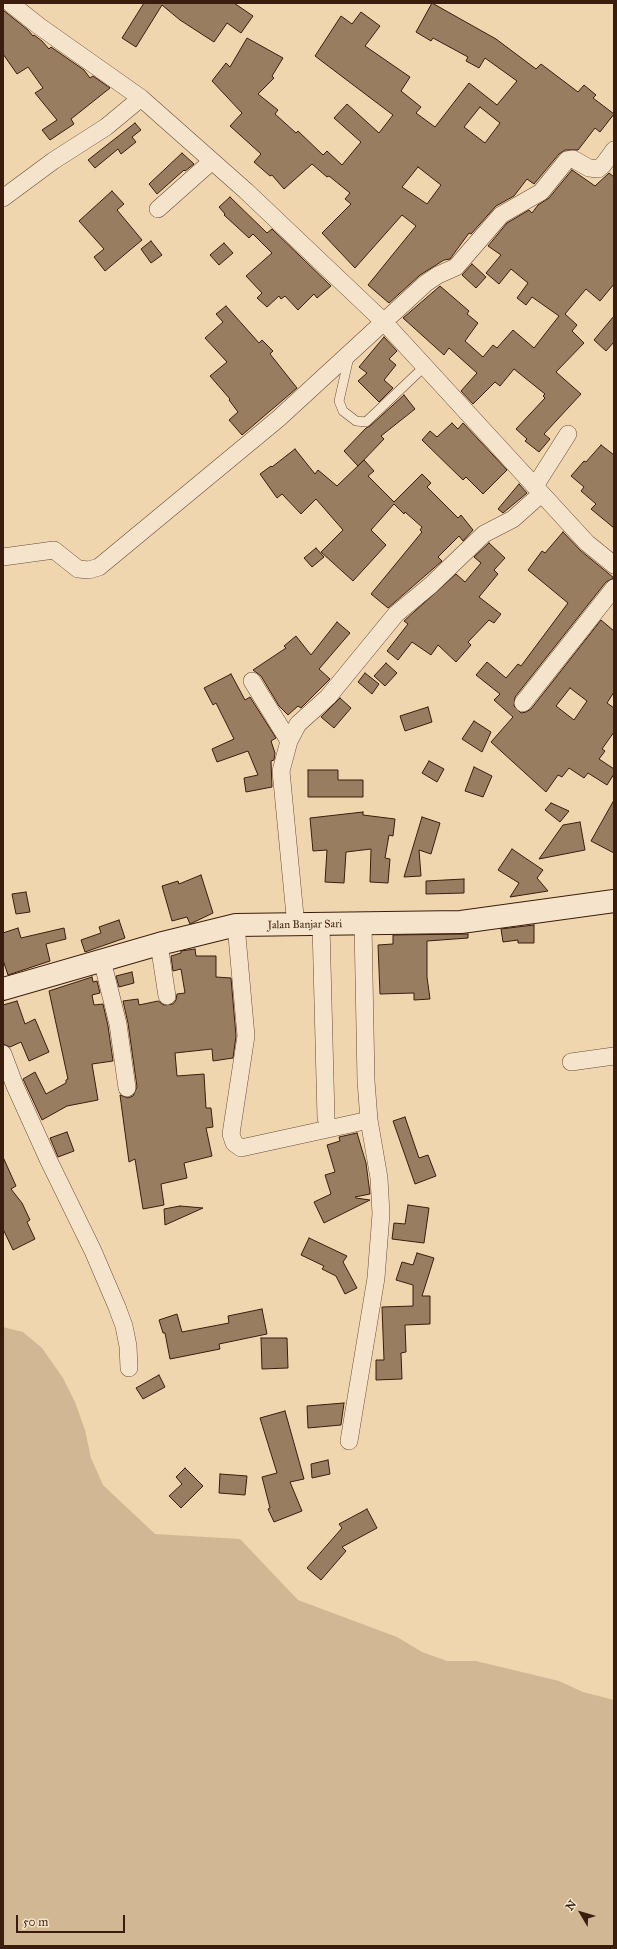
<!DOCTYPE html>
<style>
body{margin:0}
#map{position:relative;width:617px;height:1949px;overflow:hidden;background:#f0d6af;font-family:"IM FELL Great Primer",serif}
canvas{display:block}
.frame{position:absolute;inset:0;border:4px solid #3b1d0d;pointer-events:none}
.north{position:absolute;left:561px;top:1893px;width:40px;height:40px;-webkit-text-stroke:3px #f5e4cb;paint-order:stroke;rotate:308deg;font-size:11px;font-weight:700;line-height:16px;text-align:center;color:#3b1d0d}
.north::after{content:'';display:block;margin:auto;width:14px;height:18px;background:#3b1d0d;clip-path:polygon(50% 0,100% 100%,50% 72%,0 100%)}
.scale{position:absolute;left:16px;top:1915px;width:109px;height:18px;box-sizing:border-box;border:2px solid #3b1d0d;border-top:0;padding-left:5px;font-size:12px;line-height:14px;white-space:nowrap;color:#3b1d0d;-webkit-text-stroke:3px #f5e4cb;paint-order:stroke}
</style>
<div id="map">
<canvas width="617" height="1949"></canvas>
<div class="frame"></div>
<div class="north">N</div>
<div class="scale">50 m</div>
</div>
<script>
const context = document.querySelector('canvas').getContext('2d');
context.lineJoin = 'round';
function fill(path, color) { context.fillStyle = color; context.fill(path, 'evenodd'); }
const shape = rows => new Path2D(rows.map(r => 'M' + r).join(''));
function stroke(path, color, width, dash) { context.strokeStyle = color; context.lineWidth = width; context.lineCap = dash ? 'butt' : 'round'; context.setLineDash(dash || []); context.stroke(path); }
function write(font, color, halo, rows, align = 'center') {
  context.font = font + ' "IM FELL Great Primer",serif'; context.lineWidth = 4; context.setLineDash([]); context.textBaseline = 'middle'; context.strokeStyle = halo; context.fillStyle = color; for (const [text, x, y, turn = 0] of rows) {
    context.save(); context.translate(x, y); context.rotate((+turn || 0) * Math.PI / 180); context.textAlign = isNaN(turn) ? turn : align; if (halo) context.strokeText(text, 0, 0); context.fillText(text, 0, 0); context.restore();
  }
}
fill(shape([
 [3,1327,23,1332,42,1348,63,1378,75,1402,85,1430,91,1458,103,1485,155,1534,240,1539,298,1600,397,1637,422,1652,447,1661,476,1661,559,1681,583,1692,614,1700,614,1946,3,1946]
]), '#d1b793');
const building = shape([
 [144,3,234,3,253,16,241,33,227,23,214,42,180,20,162,5,136,47,122,38,144,3],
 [432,3,496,39,536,69,541,64,578,92,584,85,596,95,593,98,614,114,600,132,595,128,578,150,565,150,559,154,534,184,527,179,514,196,496,206,471,234,469,233,450,259,444,260,420,275,389,303,368,285,416,226,402,215,355,268,322,233,351,204,345,199,350,193,329,176,327,177,312,164,284,189,272,175,270,176,254,162,261,154,230,126,242,113,212,81,226,63,230,67,247,38,283,58,272,76,274,78,258,94,278,110,275,114,296,133,298,131,323,155,327,151,342,165,361,142,334,118,347,104,379,133,393,115,315,56,341,16,352,24,361,12,380,26,365,46,410,77,401,91,421,107,416,113,435,127,469,83,497,105,517,81,485,58,479,68,466,61,468,57,433,38,431,41,416,32,432,3],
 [480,107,500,123,485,143,464,127,480,107],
 [418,167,441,185,427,204,402,187,418,167],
 [3,10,28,30,33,36,34,35,42,41,49,49,51,47,84,70,90,78,93,76,110,88,71,119,74,124,50,140,42,130,57,120,35,93,43,88,28,67,17,74,3,54,3,10],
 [135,123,141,130,132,137,136,142,121,154,118,149,95,168,88,160,135,123],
 [182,153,194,164,185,171,184,170,157,194,149,184,182,153],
 [572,170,595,186,609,173,614,177,614,284,600,301,586,289,565,314,577,325,572,331,584,343,556,372,581,394,544,434,550,439,539,452,525,441,527,439,516,429,545,398,543,396,545,394,514,369,500,386,495,382,473,404,461,391,477,373,449,348,444,355,403,318,440,286,469,311,467,314,478,323,465,341,483,357,493,345,497,348,513,330,534,348,559,316,532,297,526,305,517,298,528,283,511,269,499,284,486,273,501,255,488,246,507,223,529,210,532,213,538,205,549,198,572,170],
 [112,191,124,204,117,210,142,240,105,271,94,257,104,249,79,221,112,191],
 [230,197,267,233,272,229,331,286,317,298,314,294,298,310,285,296,281,299,279,296,267,307,257,298,262,293,246,276,272,253,253,234,249,238,224,215,225,214,219,207,230,197],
 [151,241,162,255,151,263,141,249,151,241],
 [224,243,233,253,219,265,210,255,224,243],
 [472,264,486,277,476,288,462,275,472,264],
 [226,306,259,343,262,340,273,351,270,354,297,388,242,435,229,420,238,412,229,400,230,399,210,376,227,362,205,338,223,322,216,314,226,306],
 [614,316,614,342,606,351,594,340,614,316],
 [384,337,397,351,389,359,396,365,384,380,393,388,379,402,358,381,367,373,359,367,384,337],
 [404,395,415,409,381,436,384,439,358,466,344,451,366,428,370,426,404,395],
 [452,423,458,429,463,423,507,470,483,494,466,477,463,480,422,440,430,431,437,437,452,423],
 [601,445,614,455,614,528,591,509,596,504,581,491,584,487,571,476,584,461,586,462,601,445],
 [295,449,315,474,318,470,337,486,364,460,374,471,368,476,394,502,422,474,431,483,427,487,458,518,461,515,473,530,463,541,459,536,438,557,442,561,388,608,371,594,422,532,420,530,422,527,405,512,404,514,394,504,371,530,386,545,353,581,321,552,343,530,316,499,301,514,282,494,277,498,260,474,271,466,272,467,295,449],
 [519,484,527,493,503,513,498,509,519,484],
 [563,532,581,551,614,578,606,582,515,697,514,706,521,713,526,712,531,709,601,620,614,631,614,692,607,703,614,708,614,732,602,749,605,751,599,759,614,769,614,774,607,785,588,773,584,778,569,768,562,777,558,775,546,792,491,742,513,717,494,700,500,694,476,675,487,662,506,678,518,664,521,666,568,603,528,570,542,551,545,553,563,532],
 [570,688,587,701,574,720,556,706,570,688],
 [489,543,505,558,494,570,498,574,479,597,501,614,494,623,489,620,468,642,471,645,456,662,438,645,431,655,412,642,398,660,387,651,408,624,404,621,456,574,465,582,481,563,474,557,489,543],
 [316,548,324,557,312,567,304,558,316,548],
 [337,622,350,633,319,669,330,679,301,708,298,706,288,715,279,706,261,676,253,670,286,648,284,646,296,636,311,655,337,622],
 [386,663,397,673,385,686,374,676,386,663],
 [365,673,379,684,372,694,358,682,365,673],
 [231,674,245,700,250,697,276,738,271,741,275,753,274,760,271,761,272,787,246,792,244,778,258,775,248,751,217,762,212,749,234,739,216,703,213,705,204,688,231,674],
 [340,698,351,708,334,728,321,717,340,698],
 [428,707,432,722,405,731,400,716,428,707],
 [474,721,491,732,482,752,462,739,474,721],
 [429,761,444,769,437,782,422,773,429,761],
 [474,767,492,776,483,797,465,791,474,767],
 [308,770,338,770,338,780,363,780,363,797,308,797,308,770],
 [614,800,614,853,591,841,614,800],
 [551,803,569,811,560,822,545,810,551,803],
 [363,812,363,815,395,819,393,836,389,835,385,858,390,859,388,883,370,882,371,849,346,852,344,883,325,882,327,850,313,851,310,818,363,812],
 [422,817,440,823,431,854,419,850,421,876,404,877,422,817],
 [580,822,585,850,539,859,563,825,580,822],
 [512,849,543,870,537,878,548,891,510,897,519,883,498,870,512,849],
 [201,875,213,913,190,924,187,917,172,921,162,886,178,881,179,884,201,875],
 [464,879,464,893,426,894,426,881,464,879],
 [26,892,30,912,16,914,12,894,26,892],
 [119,920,125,938,85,952,81,940,101,933,99,927,119,920],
 [534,925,534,943,518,943,518,940,503,942,501,929,534,925],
 [18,928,21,938,64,928,66,939,46,944,50,961,8,975,3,960,3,933,18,928],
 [468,934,468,938,427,941,427,977,430,999,414,1000,414,993,380,994,378,945,393,944,393,935,468,934],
 [195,949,196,956,216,956,216,977,231,978,236,1036,233,1058,213,1061,212,1049,175,1053,177,1076,204,1074,206,1108,211,1108,213,1127,206,1128,212,1156,184,1163,187,1178,161,1184,164,1205,143,1209,135,1159,129,1162,120,1095,128,1098,133,1096,137,1087,128,1023,123,1001,138,999,139,1005,158,1001,164,1005,173,1004,176,1000,177,994,185,993,181,969,173,971,171,956,181,953,181,951,195,949],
 [132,972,134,983,119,987,116,976,132,972],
 [92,977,93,982,97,981,100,993,92,995,94,1005,103,1004,108,1026,113,1061,92,1064,98,1100,67,1106,42,1120,23,1079,35,1072,46,1094,66,1083,66,1080,68,1079,49,991,92,977],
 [17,1001,25,1024,35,1019,49,1052,29,1061,21,1042,10,1047,3,1044,3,1005,17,1001],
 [405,1117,419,1158,428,1155,436,1176,415,1184,393,1121,405,1117],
 [67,1132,74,1151,58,1157,50,1138,67,1132],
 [357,1133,366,1163,370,1194,355,1197,356,1198,370,1200,324,1223,314,1202,331,1194,325,1175,335,1172,327,1145,340,1141,339,1137,357,1133],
 [3,1157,16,1186,11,1189,22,1203,30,1220,27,1222,35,1239,13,1250,3,1229,3,1157],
 [408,1205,429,1208,424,1243,392,1239,394,1223,405,1224,408,1205],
 [180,1206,203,1208,165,1225,164,1209,180,1206],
 [309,1238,347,1256,343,1262,357,1288,345,1294,336,1276,322,1269,324,1266,301,1255,309,1238],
 [417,1253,434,1258,422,1296,430,1296,430,1324,405,1325,406,1352,401,1353,402,1379,376,1380,376,1360,384,1360,382,1307,413,1306,413,1285,396,1280,402,1262,413,1265,417,1253],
 [262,1309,267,1334,219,1344,220,1349,170,1359,165,1333,163,1333,159,1320,177,1314,182,1332,229,1323,228,1316,262,1309],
 [261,1338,287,1338,288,1368,262,1369,261,1338],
 [159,1375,165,1387,143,1399,136,1388,159,1375],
 [344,1403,341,1425,308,1428,307,1406,344,1403],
 [285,1411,304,1479,290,1482,302,1511,274,1522,268,1509,270,1508,262,1477,277,1473,260,1418,285,1411],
 [328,1460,330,1474,312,1478,311,1464,328,1460],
 [185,1468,203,1486,181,1508,169,1496,182,1484,176,1477,185,1468],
 [220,1474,247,1476,245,1495,219,1493,220,1474],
 [367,1509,377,1528,342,1547,346,1551,321,1580,307,1568,342,1528,339,1524,367,1509]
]);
fill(building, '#997d61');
stroke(building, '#3b1d0d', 1);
const lane = shape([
 [349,357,339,401,343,411,356,421,366,422,424,367]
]);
const street = shape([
 [10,3,39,26,141,98,246,191,383,321,587,543,614,565],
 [3,198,53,161,106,127,141,98],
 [158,209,212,161],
 [535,486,568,434],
 [3,557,54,550,78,569,89,570,99,567,278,419,426,283,438,275,456,267,501,215,541,192,567,160,573,159,589,168,598,169,603,165,614,150],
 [252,681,289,741],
 [523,703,614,588],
 [236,925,246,1036,231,1134,234,1143,241,1148,369,1120],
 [321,925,326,1118],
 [296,926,281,771,289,741,298,724,328,697,396,614,431,585,484,534,513,519,541,494],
 [159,944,167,996],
 [102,960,118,1024,127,1088],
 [3,1054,15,1086,48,1159,93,1251,117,1307,124,1326,128,1346,129,1368],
 [571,1062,614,1056],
 [349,1441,376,1278,381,1214,379,1178,369,1120,366,1081,363,924]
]);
const secondary = shape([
 [3,989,159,944,236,925,461,922,614,901]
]);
stroke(lane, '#684b36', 10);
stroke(street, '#684b36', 18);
stroke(secondary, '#3b1d0d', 24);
stroke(lane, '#f5e4cb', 9);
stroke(street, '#f5e4cb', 17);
stroke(secondary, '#f5e4cb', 22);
write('11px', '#3b1d0d', '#f5e4cb', [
 ["Jalan Banjar Sari",305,925,-1]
]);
</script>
